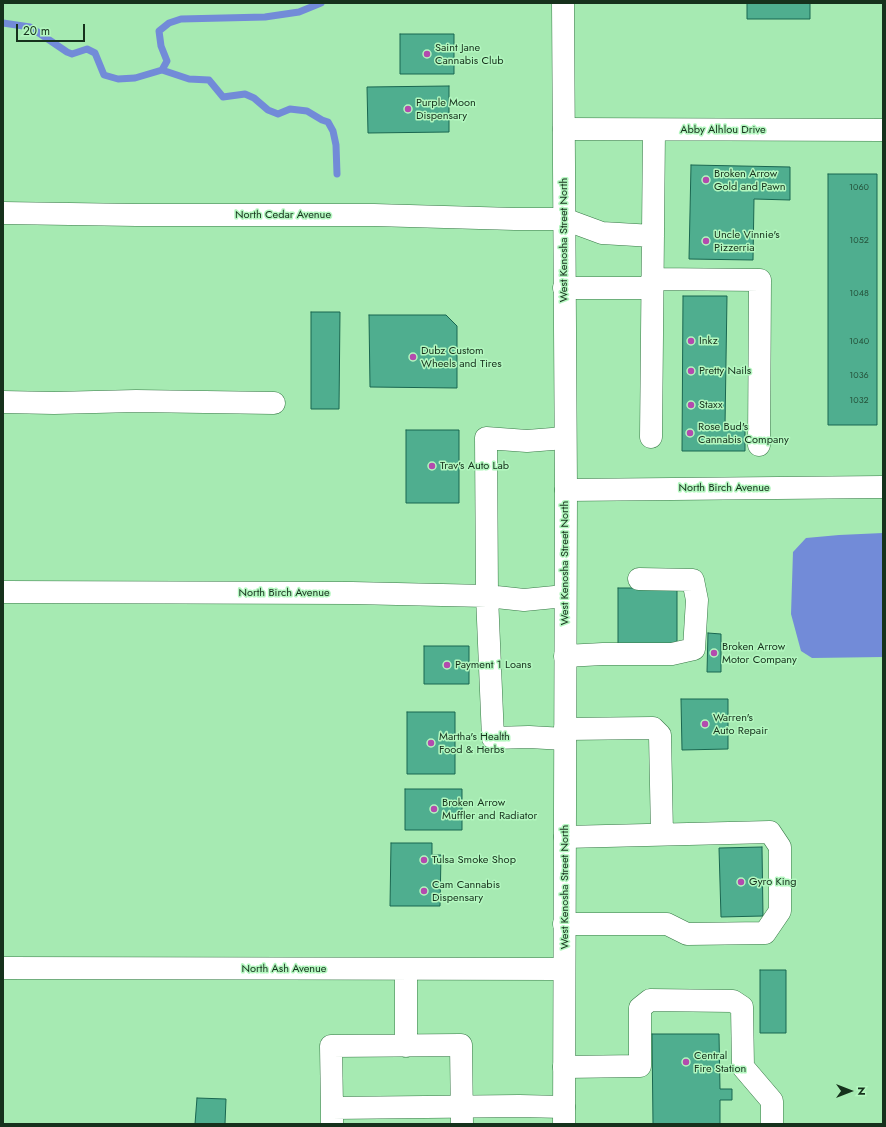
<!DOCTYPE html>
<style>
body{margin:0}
#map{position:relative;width:886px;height:1127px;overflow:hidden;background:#a6eab2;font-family:Jost,sans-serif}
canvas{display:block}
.frame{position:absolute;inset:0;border:4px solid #16311c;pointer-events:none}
.north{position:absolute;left:830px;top:1071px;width:40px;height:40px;-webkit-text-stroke:3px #b3f7bf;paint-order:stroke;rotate:90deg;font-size:11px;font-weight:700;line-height:16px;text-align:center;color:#16311c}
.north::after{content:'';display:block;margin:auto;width:14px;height:18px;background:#16311c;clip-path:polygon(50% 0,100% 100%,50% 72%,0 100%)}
.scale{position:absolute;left:16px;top:24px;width:69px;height:18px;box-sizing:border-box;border:2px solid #16311c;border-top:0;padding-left:5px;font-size:12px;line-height:14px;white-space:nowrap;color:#16311c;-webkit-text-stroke:3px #b3f7bf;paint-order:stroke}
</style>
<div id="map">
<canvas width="886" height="1127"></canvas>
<div class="frame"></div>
<div class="north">N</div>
<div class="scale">20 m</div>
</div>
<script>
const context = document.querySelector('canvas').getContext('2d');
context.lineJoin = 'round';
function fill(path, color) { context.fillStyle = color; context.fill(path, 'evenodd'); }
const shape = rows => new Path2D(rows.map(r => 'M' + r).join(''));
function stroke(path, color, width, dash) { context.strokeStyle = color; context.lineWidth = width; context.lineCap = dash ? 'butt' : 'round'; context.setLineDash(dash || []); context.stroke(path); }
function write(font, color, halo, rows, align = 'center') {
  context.font = font + ' Jost,sans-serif'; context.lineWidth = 3; context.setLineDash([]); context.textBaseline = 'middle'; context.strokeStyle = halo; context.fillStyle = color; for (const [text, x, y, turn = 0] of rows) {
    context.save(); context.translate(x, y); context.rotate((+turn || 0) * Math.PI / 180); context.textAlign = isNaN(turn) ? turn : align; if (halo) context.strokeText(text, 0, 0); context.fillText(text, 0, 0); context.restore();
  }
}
fill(shape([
 [883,533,883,657,812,658,801,651,791,614,793,552,806,538,839,535]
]), '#728bd8');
stroke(shape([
 [3,23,30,27,67,52,72,54,87,49,95,53,104,75,118,79,135,78,162,70,167,61,161,46,159,31,169,23,181,19,265,17,299,12,321,3],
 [162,70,189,79,209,80,223,97,245,94,254,98,268,110,278,114,290,109,307,111,322,120,328,122,333,131,336,145,337,174]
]), '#728bd8', 7);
const building = shape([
 [747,3,810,3,810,19,747,19,747,3],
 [400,34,454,34,454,74,400,74,400,34],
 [449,86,449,132,368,133,367,87,449,86],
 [691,165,790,167,790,200,754,199,753,260,689,259,691,165],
 [828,174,877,174,877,425,828,425,828,174],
 [683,296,727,296,725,426,745,427,745,451,682,451,683,296],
 [311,312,340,312,339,409,311,409,311,312],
 [369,315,446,315,457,326,457,388,370,387,369,315],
 [406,430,459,430,459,503,406,503,406,430],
 [618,588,677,588,677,645,618,645,618,588],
 [708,633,721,634,721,672,707,672,708,633],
 [424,646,469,646,469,684,424,684,424,646],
 [681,699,728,699,728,749,682,750,681,699],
 [407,712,455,712,455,774,407,774,407,712],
 [405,789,462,789,462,830,405,830,405,789],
 [391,843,432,843,432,855,441,855,440,906,390,906,391,843],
 [762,847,763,916,721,917,719,848,762,847],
 [760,970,786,970,786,1033,760,1033,760,970],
 [652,1034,719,1034,720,1089,732,1089,732,1100,720,1100,720,1124,653,1124,652,1034],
 [197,1098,226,1099,225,1124,195,1124,197,1098]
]);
fill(building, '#4fae8f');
stroke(building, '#196650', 1);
const minor = shape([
 [564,129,883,130],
 [3,213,137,215,374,215,515,219,564,219,602,233,653,236],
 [652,279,760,280,759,445],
 [564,288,652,288],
 [3,402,54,403,136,401,274,403],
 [651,437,654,130],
 [565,438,527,441,486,438,487,596,493,738,529,737,565,739],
 [566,490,883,487],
 [3,592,352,593,487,596,524,600,565,596],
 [565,656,603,654,672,654,694,649,697,600,693,580,639,579],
 [565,729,653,728,660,735,662,834],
 [564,924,667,924,687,934,765,933,780,911,780,847,770,832,565,837],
 [3,968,564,969],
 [406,970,406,1046],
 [564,1067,640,1066,640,1008,650,1000,733,1001,742,1007,743,1067,772,1101,772,1124],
 [332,1108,331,1046,461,1045,462,1124],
 [332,1124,332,1108,519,1106,564,1107]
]);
const major = shape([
 [563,3,566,490,564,1124]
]);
stroke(minor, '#377846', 23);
stroke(major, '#377846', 23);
stroke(minor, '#fff', 22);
stroke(major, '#fff', 22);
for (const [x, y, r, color] of [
 [427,54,4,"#b34bae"],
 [408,109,4,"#b34bae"],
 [706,180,4,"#b34bae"],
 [706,241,4,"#b34bae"],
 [691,341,4,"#b34bae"],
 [413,357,4,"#b34bae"],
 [691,371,4,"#b34bae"],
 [691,405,4,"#b34bae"],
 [690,433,4,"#b34bae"],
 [432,466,4,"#b34bae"],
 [714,653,4,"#b34bae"],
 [447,665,4,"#b34bae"],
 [705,724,4,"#b34bae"],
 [431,743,4,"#b34bae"],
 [434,809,4,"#b34bae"],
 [424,860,4,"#b34bae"],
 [741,882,4,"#b34bae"],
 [424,891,4,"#b34bae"],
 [686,1062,4,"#b34bae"]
]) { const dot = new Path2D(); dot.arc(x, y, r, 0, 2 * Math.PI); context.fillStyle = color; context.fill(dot); stroke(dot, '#b3f7bf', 1.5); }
write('9px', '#245039', null, [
 ["1060",859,188],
 ["1052",859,241],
 ["1048",859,294],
 ["1040",859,342],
 ["1036",859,376],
 ["1032",859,401]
]);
write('11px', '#16311c', '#b3f7bf', [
 ["Saint Jane",435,48],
 ["Cannabis Club",435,61],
 ["Purple Moon",416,103],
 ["Dispensary",416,116],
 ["Broken Arrow",714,174],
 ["Gold and Pawn",714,187],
 ["Uncle Vinnie's",714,235],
 ["Pizzerria",714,248],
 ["Inkz",699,341],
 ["Dubz Custom",421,351],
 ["Wheels and Tires",421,364],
 ["Pretty Nails",699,371],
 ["Staxx",699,405],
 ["Rose Bud's",698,427],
 ["Cannabis Company",698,440],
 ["Trav's Auto Lab",440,466],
 ["Broken Arrow",722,647],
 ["Motor Company",722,660],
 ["Payment 1 Loans",455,665],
 ["Warren's",713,718],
 ["Auto Repair",713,731],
 ["Martha's Health",439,737],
 ["Food & Herbs",439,750],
 ["Broken Arrow",442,803],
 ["Muffler and Radiator",442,816],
 ["Tulsa Smoke Shop",432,860],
 ["Gyro King",749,882],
 ["Cam Cannabis",432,885],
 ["Dispensary",432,898],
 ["Central",694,1056],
 ["Fire Station",694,1069]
], 'left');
write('11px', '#16311c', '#b3f7bf', [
 ["Abby Alhlou Drive",723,130],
 ["North Cedar Avenue",283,215],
 ["West Kenosha Street North",564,240,-90],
 ["North Birch Avenue",724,488],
 ["West Kenosha Street North",565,563,-90],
 ["North Birch Avenue",284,593],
 ["West Kenosha Street North",565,887,-90],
 ["North Ash Avenue",284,969]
]);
</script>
